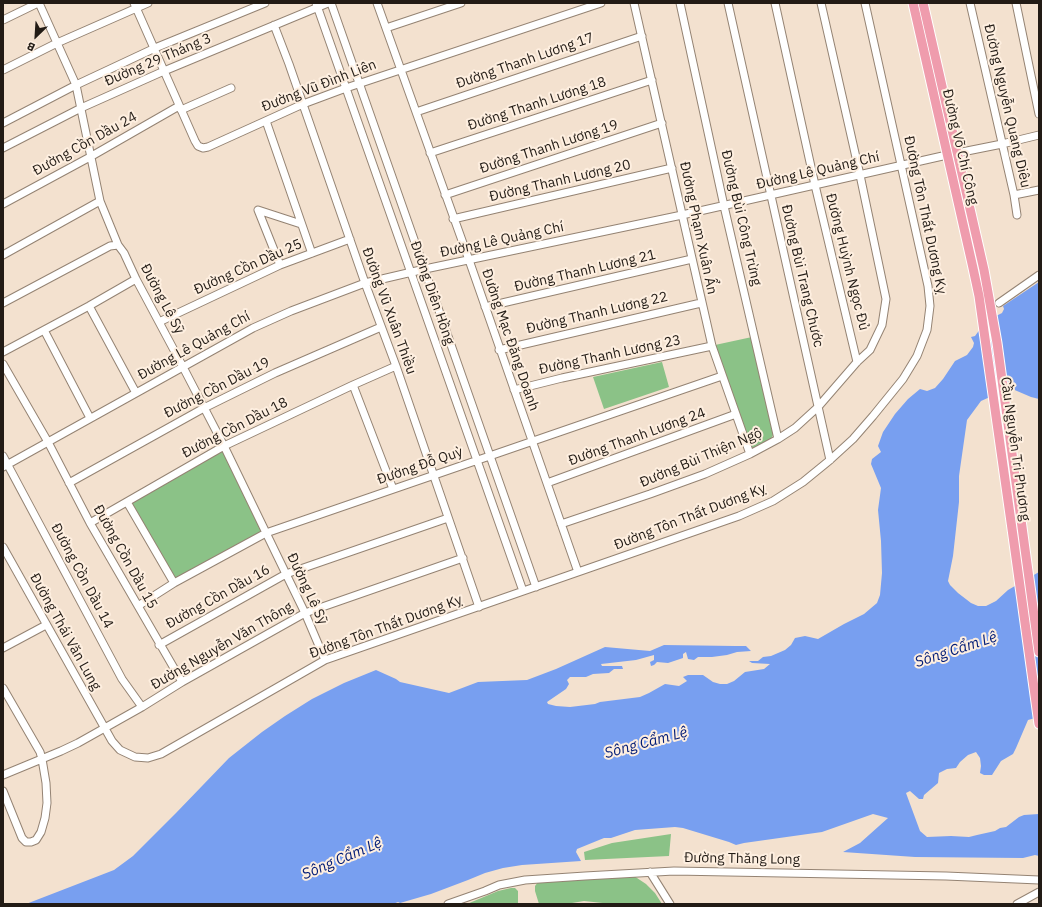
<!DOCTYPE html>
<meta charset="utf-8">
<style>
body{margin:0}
#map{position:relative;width:1042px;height:907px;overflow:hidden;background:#f3e1cf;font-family:"IBM Plex Sans",sans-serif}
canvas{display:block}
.frame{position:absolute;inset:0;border:4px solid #221b15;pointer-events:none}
.north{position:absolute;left:16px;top:16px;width:40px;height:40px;-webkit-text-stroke:3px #feefe0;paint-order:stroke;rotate:205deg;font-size:11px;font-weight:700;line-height:16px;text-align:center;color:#221b15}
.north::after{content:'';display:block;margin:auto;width:14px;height:18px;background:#221b15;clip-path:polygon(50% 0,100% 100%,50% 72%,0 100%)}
</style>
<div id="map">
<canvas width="1042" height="907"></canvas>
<div class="frame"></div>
<div class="north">B</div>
</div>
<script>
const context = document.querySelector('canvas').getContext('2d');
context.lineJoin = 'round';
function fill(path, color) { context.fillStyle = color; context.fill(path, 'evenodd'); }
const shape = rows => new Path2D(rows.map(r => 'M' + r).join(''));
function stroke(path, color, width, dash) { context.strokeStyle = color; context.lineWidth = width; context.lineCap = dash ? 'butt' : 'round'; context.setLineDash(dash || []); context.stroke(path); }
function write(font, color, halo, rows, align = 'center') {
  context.font = font + ' "IBM Plex Sans",sans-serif'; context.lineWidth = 4; context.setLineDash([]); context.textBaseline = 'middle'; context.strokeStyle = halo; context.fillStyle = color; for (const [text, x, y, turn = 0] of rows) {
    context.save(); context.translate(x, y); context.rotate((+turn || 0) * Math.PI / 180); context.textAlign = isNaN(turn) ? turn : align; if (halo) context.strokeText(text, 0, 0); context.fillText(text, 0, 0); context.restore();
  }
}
fill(shape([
 [752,337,773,435,771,439,753,448,749,446,715,345],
 [662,362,669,387,604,409,593,377],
 [224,446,266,533,174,583,127,502],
 [671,834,669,856,585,860,584,852,612,843],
 [634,876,646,884,655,893,662,904,612,904,584,901,566,904,539,904,535,891,535,886,538,882],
 [511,888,515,888,518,891,518,904,467,904,498,891]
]), '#8bc287');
fill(shape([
 [1039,282,1039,399,1031,397,1010,388,981,401,967,420,959,476,959,502,953,556,948,581,950,585,958,593,971,603,978,606,986,606,996,601,1008,590,1039,572,1039,717,1028,720,1016,748,1013,754,1001,761,992,775,984,775,980,773,981,766,980,758,976,752,968,755,960,762,956,768,947,769,939,773,938,783,924,795,923,799,919,799,910,791,906,793,920,831,927,837,951,836,969,837,977,835,995,831,1000,828,1006,827,1019,817,1024,815,1039,814,1039,856,1035,855,1023,858,915,857,843,852,860,843,888,818,873,814,822,832,744,843,736,845,729,842,683,828,675,827,635,830,611,838,604,838,577,849,576,852,581,861,522,865,503,868,485,873,468,880,431,894,400,903,398,902,393,904,26,904,114,870,133,856,176,813,229,758,262,732,285,716,312,699,344,683,376,670,396,679,400,682,449,693,478,682,527,680,556,669,605,647,650,651,664,645,735,646,746,646,751,651,737,652,727,655,712,657,698,657,694,660,688,659,686,652,683,654,683,658,668,663,657,662,654,665,651,666,650,662,654,660,654,655,636,660,601,664,602,666,622,666,623,669,614,669,609,673,593,674,586,677,570,677,567,680,569,684,566,689,547,702,548,704,556,706,570,707,595,704,600,702,640,697,649,693,665,684,679,686,687,681,683,677,688,675,703,675,713,682,720,684,727,684,734,681,745,672,764,669,770,664,752,663,749,661,758,661,763,657,771,656,785,650,791,645,795,638,805,636,818,639,844,624,864,614,877,603,880,595,882,573,881,541,878,510,881,488,871,464,872,459,881,452,878,446,883,432,895,414,908,399,920,389,927,391,935,388,943,379,955,361,967,355,973,347,974,343,971,337,975,336,986,321,1002,313,1004,309,1003,306]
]), '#789ff0');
const minor = shape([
 [39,3,76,85,100,201,118,245,124,253,136,279,183,367,224,446,286,574,305,613,325,660],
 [134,3,195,141,198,146,203,148,208,147,303,104,346,88,601,3],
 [316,3,523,591],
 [331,3,536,587],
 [377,3,469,260,578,572],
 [634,3,712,346,750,454],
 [680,3,724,206,778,439],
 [728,3,830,460],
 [775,3,815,185,857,362],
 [970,3,1014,195,1017,215],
 [1016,3,1039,114],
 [3,20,38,3],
 [274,25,289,64,365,283,396,366,479,607],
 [386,28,461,3],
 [3,70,57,43,148,3],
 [181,110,231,88],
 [416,112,642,36],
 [266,121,311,251,312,253],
 [3,123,76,85,155,48,265,3],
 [3,148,81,108,164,71,328,3],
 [430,153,652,80],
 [445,195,662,123],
 [1014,195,1039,190],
 [3,204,90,157,179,106],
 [453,219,672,168],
 [3,255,100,201],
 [280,265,258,210,301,224],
 [3,303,110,246,118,245],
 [999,303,1039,275],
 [89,306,136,393],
 [485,307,692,259],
 [159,322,280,265,350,239],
 [44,330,90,418],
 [499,350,701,303],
 [3,352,89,306,136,279],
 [3,364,48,442,90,523,182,682],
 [353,385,393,489],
 [514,390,562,378,712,346],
 [3,456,122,679,142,707],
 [3,467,253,328,291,311,365,283,425,269,682,215,947,155,1002,144,1039,135],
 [69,483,204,408,275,373,381,327],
 [547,483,736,414],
 [127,502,174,583],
 [90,523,224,446,353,385,396,366],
 [561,524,650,494,705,474,750,454,778,439,795,428,818,407,857,362,870,350,882,325,886,299,860,175,821,3],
 [3,547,112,741,120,750,135,757,148,758,161,754,325,660,739,516,773,501,803,482,830,460,853,439,873,416,903,379,917,356,927,330,930,306,928,286,865,3],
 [138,606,174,583,266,533,722,376],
 [159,645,286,574,448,518],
 [3,648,46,625],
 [3,688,40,752,42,759,46,783,47,803,45,818,41,832,36,840,31,842,26,842,22,838,3,791],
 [3,775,61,751,78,743,142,707,182,682,305,613,463,558],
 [650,872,670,904],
 [448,904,485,891,499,885,525,880,585,876,674,871,946,876,1039,880],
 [1017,904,1039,892]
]);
const major = shape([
 [913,3,973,268,979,296,1014,543,1039,724],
 [923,3,984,270,997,343,1039,652]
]);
stroke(minor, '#948373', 9);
stroke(major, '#fff', 11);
stroke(minor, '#fff', 7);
stroke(major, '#ef9cad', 9);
write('14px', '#221b15', '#feefe0', [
 ["Đường 29 Tháng 3",158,60,-23],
 ["Đường Thanh Lương 17",525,61,-19],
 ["Đường Vũ Đình Liên",319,86,-21],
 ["Đường Thanh Lương 18",537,104,-18],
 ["Đường Nguyễn Quang Diêu",1007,106,77],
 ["Đường Cồn Dầu 24",85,144,-29],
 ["Đường Thanh Lương 19",549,147,-18],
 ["Đường Võ Chí Công",960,147,77],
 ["Đường Lê Quảng Chí",818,171,-13],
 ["Đường Thanh Lương 20",560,181,-13],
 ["Đường Tôn Thất Dương Kỵ",925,215,78],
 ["Đường Bùi Công Trừng",741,218,77],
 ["Đường Phạm Xuân Ẩn",698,228,78],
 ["Đường Lê Quảng Chí",502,240,-12],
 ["Đường Huỳnh Ngọc Đủ",847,262,76],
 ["Đường Cồn Dầu 25",248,267,-24],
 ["Đường Thanh Lương 21",585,271,-13],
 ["Đường Bùi Trang Chước",802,276,77],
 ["Đường Diên Hồng",432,293,71],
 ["Đường Lê Sỹ",162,299,62],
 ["Đường Vũ Xuân Thiều",389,311,70],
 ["Đường Thanh Lương 22",597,313,-13],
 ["Đường Mạc Đăng Doanh",510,340,71],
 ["Đường Lê Quảng Chí",194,346,-29],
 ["Đường Thanh Lương 23",610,355,-12],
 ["Đường Cồn Dầu 19",217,388,-27],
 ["Đường Cồn Dầu 18",235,428,-27],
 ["Đường Thanh Lương 24",637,437,-20],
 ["Cầu Nguyễn Tri Phương",1015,449,82],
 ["Đường Bùi Thiện Ngộ",701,458,-23],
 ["Đường Đỗ Quỳ",420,466,-19],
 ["Đường Tôn Thất Dương Kỵ",690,517,-21],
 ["Đường Cồn Dầu 15",125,557,61],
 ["Đường Cồn Dầu 14",82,576,62],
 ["Đường Lê Sỹ",307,589,65],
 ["Đường Cồn Dầu 16",218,597,-29],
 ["Đường Tôn Thất Dương Kỵ",386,627,-20],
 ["Đường Thái Văn Lung",65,632,61],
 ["Đường Nguyễn Văn Thông",222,646,-30],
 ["Đường Thăng Long",742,859,1]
]);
write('italic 15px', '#001b76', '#feefe0', [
 ["Sông Cẩm Lệ",956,650,-18],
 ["Sông Cẩm Lệ",646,743,-15],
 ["Sông Cẩm Lệ",342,859,-23]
]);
</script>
